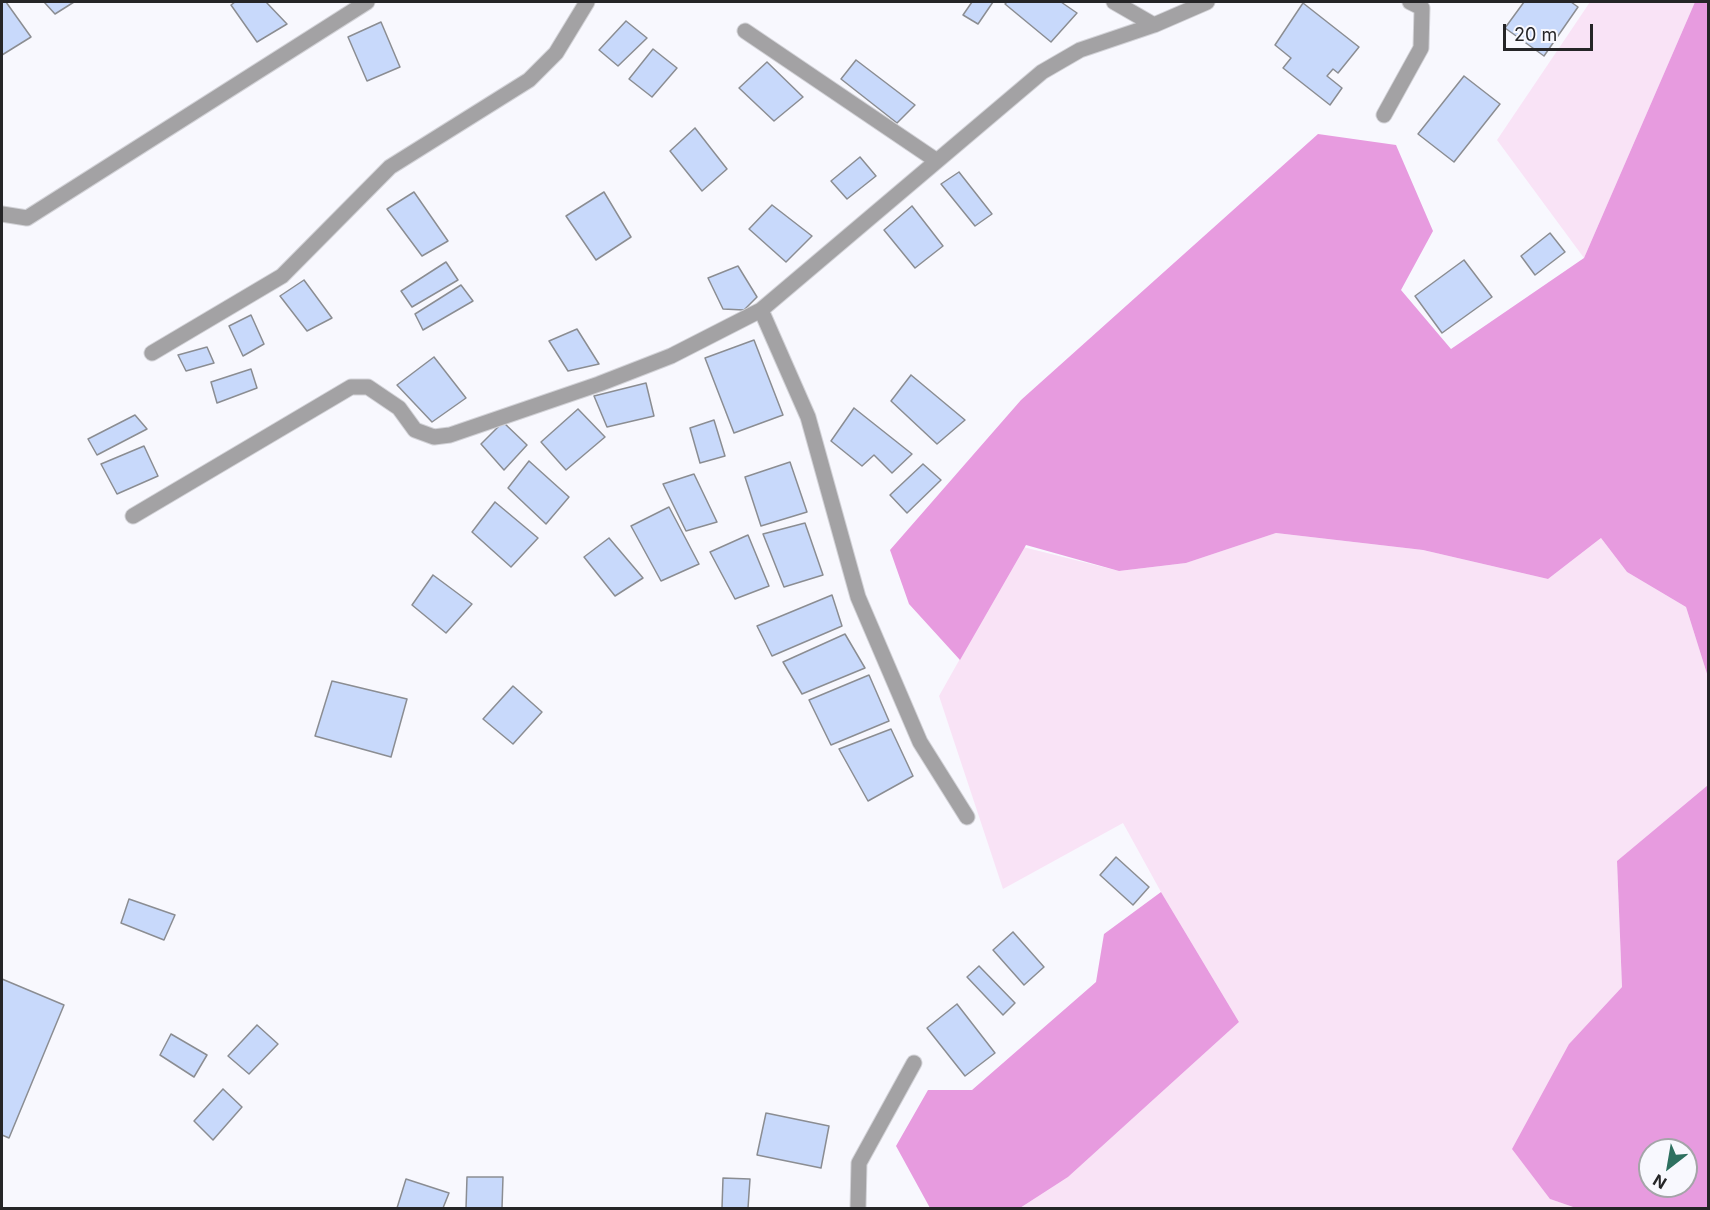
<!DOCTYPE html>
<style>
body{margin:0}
#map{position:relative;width:1710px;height:1210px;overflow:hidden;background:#f8f8fe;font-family:Inter,sans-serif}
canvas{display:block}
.frame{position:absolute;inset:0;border:3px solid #252527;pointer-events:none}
.north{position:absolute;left:1638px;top:1138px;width:60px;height:60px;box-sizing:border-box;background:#f8f8fe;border:2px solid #a4a4a8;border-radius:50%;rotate:211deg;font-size:16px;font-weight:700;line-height:24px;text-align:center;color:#252527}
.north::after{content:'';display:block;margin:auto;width:21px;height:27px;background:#2e7060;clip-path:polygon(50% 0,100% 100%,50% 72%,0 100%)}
.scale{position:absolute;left:1503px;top:24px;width:90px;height:27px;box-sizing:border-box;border:3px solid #252527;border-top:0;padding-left:8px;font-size:18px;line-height:21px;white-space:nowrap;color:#252527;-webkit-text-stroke:4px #f8f8fe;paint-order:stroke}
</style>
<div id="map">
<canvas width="1710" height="1210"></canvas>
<div class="frame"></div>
<div class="north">N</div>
<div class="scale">20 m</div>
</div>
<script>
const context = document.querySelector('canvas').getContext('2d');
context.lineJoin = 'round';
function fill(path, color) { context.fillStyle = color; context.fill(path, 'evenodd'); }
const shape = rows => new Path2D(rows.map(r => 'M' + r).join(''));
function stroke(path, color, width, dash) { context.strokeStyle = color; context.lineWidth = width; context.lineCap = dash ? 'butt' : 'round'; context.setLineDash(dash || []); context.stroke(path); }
fill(shape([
 [1590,2,1695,2,1584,258,1497,140],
 [1276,533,1423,550,1548,579,1601,538,1627,572,1686,607,1708,677,1708,785,1617,861,1622,987,1569,1044,1550,1199,1576,1208,1020,1208,1068,1177,1239,1022,1161,892,1123,823,1003,889,939,696,1023,547,1119,571,1186,563]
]), '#f9e3f6');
fill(shape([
 [1695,2,1708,2,1708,677,1686,607,1627,572,1601,538,1548,579,1423,550,1276,533,1186,563,1119,571,1026,545,960,660,909,604,890,550,1021,400,1318,134,1396,145,1433,231,1401,290,1451,349,1584,258],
 [1708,785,1708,1208,1576,1208,1550,1199,1512,1149,1569,1044,1622,987,1617,861],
 [1650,1150,1686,1150,1686,1186,1650,1186],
 [1161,892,1239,1022,1068,1177,1020,1208,930,1208,896,1146,928,1090,972,1090,1096,982,1104,934]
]), '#e79bdf');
const building = shape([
 [2,2,6,2,31,37,2,55,2,2],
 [44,2,74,2,55,14,44,2],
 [235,2,266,2,287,24,257,42,231,5,235,2],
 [972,2,993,2,978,24,963,15,972,2],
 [1007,2,1061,2,1077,13,1051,42,1005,4,1007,2],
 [1524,2,1571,2,1578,7,1544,56,1505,28,1524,2],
 [1303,3,1359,47,1338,73,1333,69,1327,76,1342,88,1330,105,1283,68,1291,58,1275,45,1303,3],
 [626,21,647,38,618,66,599,50,626,21],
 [381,22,400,67,367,81,348,37,381,22],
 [653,49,677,68,652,97,629,79,653,49],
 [856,60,915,105,897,123,841,79,856,60],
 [767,62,803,97,774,121,739,88,767,62],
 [1464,76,1500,104,1454,162,1418,134,1464,76],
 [695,128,727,169,702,191,670,151,695,128],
 [860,157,876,176,847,199,831,181,860,157],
 [959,172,992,214,975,226,941,184,959,172],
 [414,192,448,241,422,256,387,209,414,192],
 [604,192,631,237,596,260,566,216,604,192],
 [772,205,812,236,786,262,749,229,772,205],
 [912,206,943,246,915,268,884,230,912,206],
 [1550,233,1565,252,1535,275,1521,256,1550,233],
 [1464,260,1492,297,1442,333,1415,296,1464,260],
 [446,262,458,280,412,307,401,291,446,262],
 [738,266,757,297,744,310,723,309,708,278,738,266],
 [304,280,332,318,307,331,280,296,304,280],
 [461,285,473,301,423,330,415,314,461,285],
 [251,315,264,344,243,356,229,326,251,315],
 [577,329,599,364,568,371,549,341,577,329],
 [754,340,783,415,734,433,705,358,754,340],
 [207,347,214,363,186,371,178,355,207,347],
 [434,357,466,398,432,422,397,385,434,357],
 [251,369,257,388,217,403,211,382,251,369],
 [911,375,965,420,937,444,891,401,911,375],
 [646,383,654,416,607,427,594,396,646,383],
 [854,408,912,454,892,473,874,455,862,466,831,441,854,408],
 [578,409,605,437,566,470,541,442,578,409],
 [135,415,147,429,97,455,88,439,135,415],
 [714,420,725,456,700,463,690,428,714,420],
 [503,422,527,445,504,470,481,444,503,422],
 [144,446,158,476,117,494,101,464,144,446],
 [529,461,569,497,546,524,508,488,529,461],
 [790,462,807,512,761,526,745,477,790,462],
 [923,464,941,480,907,513,890,495,923,464],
 [694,474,717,522,686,531,663,484,694,474],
 [495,502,538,538,511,567,472,532,495,502],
 [669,507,699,564,661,581,631,526,669,507],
 [805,523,823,575,784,587,763,534,805,523],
 [748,535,769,586,735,599,710,552,748,535],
 [609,538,643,578,615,596,584,557,609,538],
 [433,575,472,604,446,633,412,605,433,575],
 [832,595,842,626,772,656,757,626,832,595],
 [845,634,865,668,802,694,783,662,845,634],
 [869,675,889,721,831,745,809,700,869,675],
 [332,681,407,699,391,757,315,736,332,681],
 [513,686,542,712,513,744,483,719,513,686],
 [891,729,913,776,868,801,839,749,891,729],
 [1116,857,1149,887,1133,905,1100,875,1116,857],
 [129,899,175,915,164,940,121,923,129,899],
 [1013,932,1044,967,1024,985,993,950,1013,932],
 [979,966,1015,1003,1003,1015,967,977,979,966],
 [2,979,64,1005,9,1138,2,1135,2,979],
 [957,1004,995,1053,965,1076,927,1028,957,1004],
 [257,1025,278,1044,249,1074,228,1056,257,1025],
 [171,1034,207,1055,194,1077,160,1055,171,1034],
 [223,1089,242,1107,213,1140,194,1121,223,1089],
 [766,1113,829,1126,821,1168,757,1155,766,1113],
 [467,1177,503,1177,502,1208,466,1208,467,1177],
 [723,1178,750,1179,748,1208,722,1208,723,1178],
 [406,1179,449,1193,443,1208,397,1208,406,1179]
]);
fill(building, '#c8d9fb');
stroke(building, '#8b8d92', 1.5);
const minor = shape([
 [1114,2,1154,25],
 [745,31,937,161],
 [1384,115,1421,48,1422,8,1410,2],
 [2,214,27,218,367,2],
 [761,310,808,417,858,597,920,742,967,817],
 [152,353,282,276,390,167,529,80,556,53,587,2],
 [133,516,351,387,368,387,399,408,415,430,434,437,450,435,599,384,671,356,761,310,1042,72,1080,50,1154,25,1207,2],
 [858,1208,859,1163,914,1063]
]);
stroke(minor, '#d2d2d7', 17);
stroke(minor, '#a3a2a4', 15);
</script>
